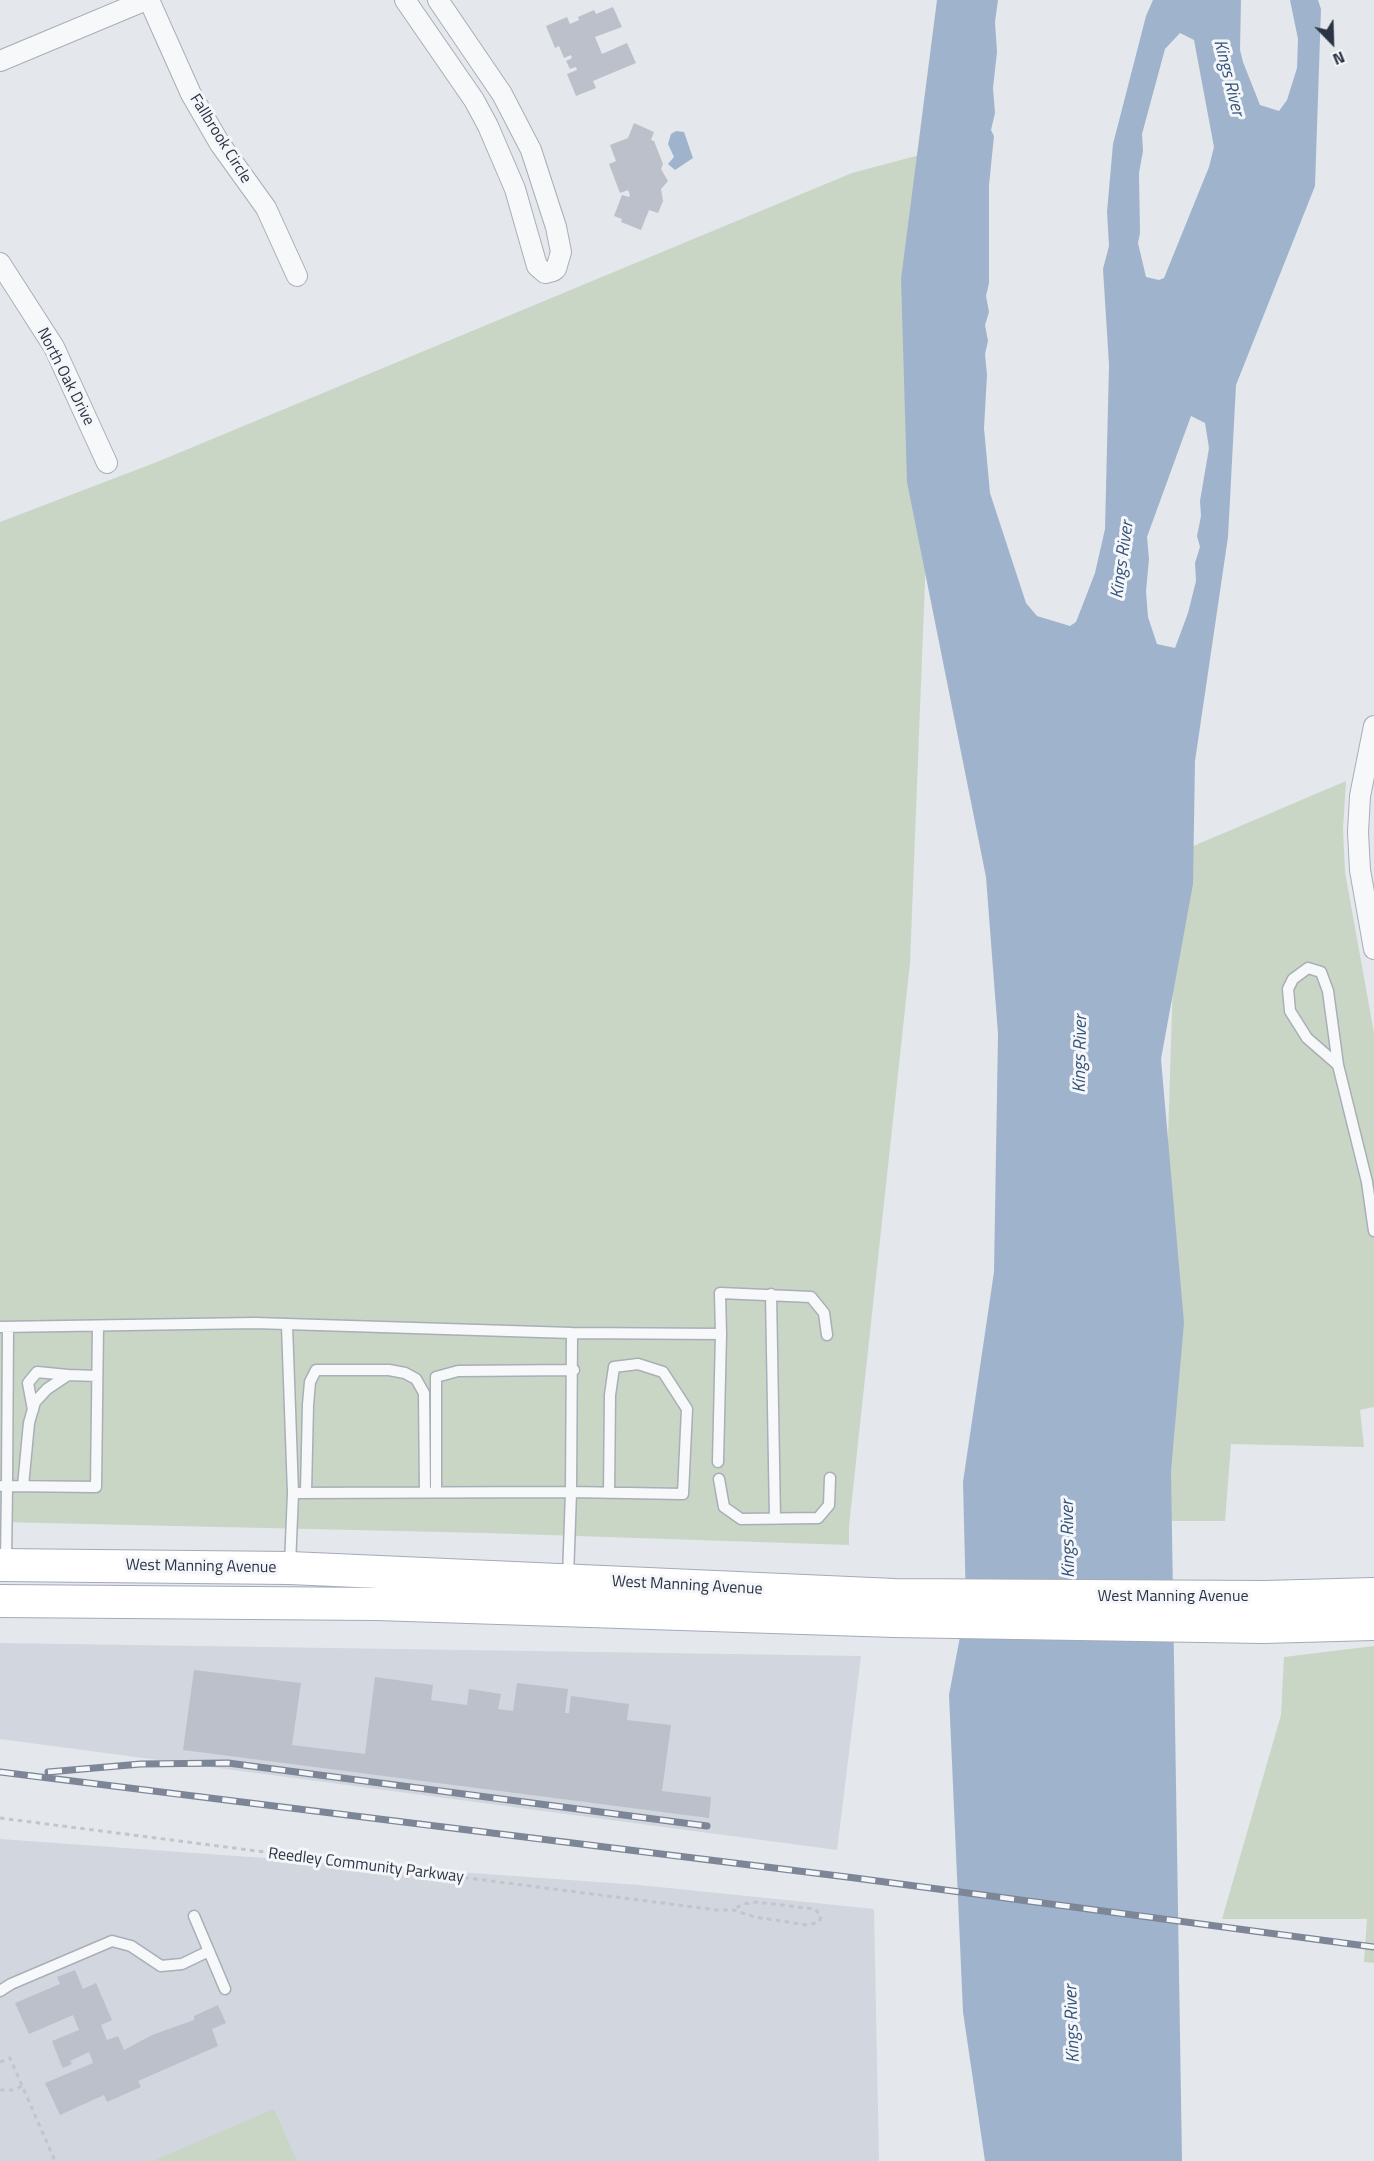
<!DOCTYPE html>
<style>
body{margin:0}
#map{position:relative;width:1374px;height:2161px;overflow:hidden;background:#e4e7ec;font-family:"Titillium Web",sans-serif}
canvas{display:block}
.north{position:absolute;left:1302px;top:12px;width:60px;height:60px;-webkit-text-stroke:4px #f4f6f9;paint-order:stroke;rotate:157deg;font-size:16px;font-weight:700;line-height:24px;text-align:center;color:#2b3445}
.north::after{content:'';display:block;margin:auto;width:21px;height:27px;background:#2b3445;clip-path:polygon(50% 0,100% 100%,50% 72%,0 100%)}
</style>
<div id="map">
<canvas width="1374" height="2161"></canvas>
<div class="north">N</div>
</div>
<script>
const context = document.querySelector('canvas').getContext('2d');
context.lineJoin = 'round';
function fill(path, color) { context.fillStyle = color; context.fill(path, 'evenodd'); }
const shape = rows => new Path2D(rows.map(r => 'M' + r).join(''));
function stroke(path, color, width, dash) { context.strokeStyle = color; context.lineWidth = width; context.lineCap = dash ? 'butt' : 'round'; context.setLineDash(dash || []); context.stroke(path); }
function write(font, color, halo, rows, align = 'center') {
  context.font = font + ' "Titillium Web",sans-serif'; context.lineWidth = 6; context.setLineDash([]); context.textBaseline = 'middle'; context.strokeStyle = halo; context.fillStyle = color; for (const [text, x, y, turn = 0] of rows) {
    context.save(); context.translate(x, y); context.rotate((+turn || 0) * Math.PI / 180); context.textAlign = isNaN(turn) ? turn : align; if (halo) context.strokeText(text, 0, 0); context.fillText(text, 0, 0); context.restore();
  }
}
fill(shape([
 [0,1643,861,1656,837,1850,0,1739],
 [0,1839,639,1885,874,1909,879,2161,0,2161]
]), '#d2d6de');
fill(shape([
 [942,149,910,963,849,1526,849,1545,486,1533,0,1522,0,522,157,462,852,173],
 [1346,781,1343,829,1345,872,1374,1033,1374,1407,1360,1410,1364,1447,1231,1444,1225,1521,1156,1521,1177,853],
 [1374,1646,1374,1963,1364,1962,1367,1919,1222,1919,1281,1715,1284,1657],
 [274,2109,297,2161,153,2161]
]), '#c9d6c5');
fill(shape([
 [937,0,998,0,995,22,997,52,993,88,995,113,991,130,994,136,989,185,989,283,986,296,989,312,985,325,988,341,985,354,987,375,984,428,990,493,1026,603,1037,616,1070,626,1076,622,1095,573,1105,529,1109,365,1103,269,1109,246,1107,212,1113,144,1146,16,1153,0,1241,0,1240,50,1243,62,1260,105,1279,111,1287,100,1297,68,1298,39,1290,0,1318,0,1321,9,1315,186,1236,385,1228,537,1195,761,1193,884,1161,1059,1184,1323,1171,1471,1182,2161,985,2161,963,2012,949,1695,966,1605,963,1482,994,1272,998,1034,986,877,907,482,901,279],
 [1180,33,1194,40,1214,147,1209,167,1164,278,1159,280,1146,277,1138,243,1140,233,1139,173,1143,151,1142,134,1165,49],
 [1191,416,1205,423,1209,448,1200,501,1201,516,1197,536,1200,547,1195,563,1196,581,1188,613,1175,648,1157,644,1148,617,1146,591,1149,559,1147,537],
 [676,131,684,132,693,158,675,170,668,164,674,157,668,144,671,134]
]), '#9fb4cc');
fill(shape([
 [613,7,622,27,595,37,602,54,627,43,636,63,593,81,596,88,576,96,567,74,577,70,576,67,570,69,566,61,572,58,571,55,564,58,559,46,555,48,546,26,567,17,570,24,579,20,578,17,594,10,596,14],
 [634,123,654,132,651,140,654,141,663,164,661,169,668,181,661,189,663,201,658,213,649,210,641,230,621,222,622,219,614,216,622,195,629,197,630,195,628,190,620,193,609,164,616,161,610,145,628,138],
 [194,1670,301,1683,292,1745,365,1754,375,1677,433,1685,431,1700,467,1705,469,1689,501,1694,498,1709,513,1711,517,1683,568,1689,565,1713,569,1713,571,1696,629,1704,627,1720,671,1725,662,1791,711,1797,709,1818,183,1750],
 [75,1970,83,1989,96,1983,112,2020,101,2025,107,2040,118,2036,124,2050,152,2035,194,2020,194,2016,218,2005,226,2023,212,2029,218,2046,138,2081,141,2087,107,2102,104,2095,60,2115,45,2083,93,2063,89,2052,70,2061,72,2064,63,2068,61,2064,52,2041,79,2030,73,2015,29,2034,15,2003,60,1984,57,1977]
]), '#bbc0ca');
const lane = shape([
 [1338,1065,1307,1038,1290,1011,1288,989,1293,979,1308,968,1321,972,1328,991,1338,1065,1367,1182,1374,1231],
 [771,1294,775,1519],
 [287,1325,293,1493],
 [0,1327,255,1323,572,1333,571,1492,293,1493,290,1565],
 [572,1333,721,1334,718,1462],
 [721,1334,720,1293,811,1297,824,1313,827,1335],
 [33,1410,28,1383,37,1372,68,1375],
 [719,1479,724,1507,741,1519,818,1518,829,1505,830,1478],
 [2,1486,7,1486,8,1327],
 [23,1486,29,1423,35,1402,47,1389,68,1375,97,1376],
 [306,1492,308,1405,310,1382,316,1370,389,1370,405,1373,416,1379,424,1393,425,1492],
 [436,1492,436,1377,458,1371,574,1370],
 [6,1563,7,1486,96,1487,98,1326],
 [568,1577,571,1492,683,1494,687,1409,663,1372,638,1364,614,1367,610,1395,609,1493],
 [194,1916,225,1989],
 [0,1991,11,1984,112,1941,131,1946,161,1966,182,1964,209,1951]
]);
const street = shape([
 [149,0,191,94,220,144,266,208,297,276],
 [405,0,474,100,488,126,515,189,537,266,545,273,553,271,556,269,561,252,556,227,531,150,502,94,438,0],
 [0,61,146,0],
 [0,263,54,347,107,463],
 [1374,726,1360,796,1358,832,1360,870,1374,949]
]);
const primary = shape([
 [0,1565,290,1568,894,1595,1265,1597,1374,1594],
 [0,1601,377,1604,894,1621,1263,1627,1374,1624]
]);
stroke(lane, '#a9aeb7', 13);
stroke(street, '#a9aeb7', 22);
stroke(primary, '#a3abb8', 34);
stroke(shape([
 [0,1818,717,1910,733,1910,755,1917,807,1925,819,1922,821,1916,815,1909,757,1902,743,1904,733,1910],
 [0,2062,10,2058,55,2161],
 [0,2090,14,2090,22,2086]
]), '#c2c5cb', 3, [4.5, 4.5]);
stroke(lane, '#f7f8fa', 10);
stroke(street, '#f7f8fa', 20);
stroke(primary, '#fff', 32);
const rail = shape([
 [0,1772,855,1878,1374,1947],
 [48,1772,141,1764,228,1763,707,1826]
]);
stroke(rail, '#7d8696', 7);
stroke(rail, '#f4f6f9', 4.5, [14]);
write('16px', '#2b3445', '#f4f6f9', [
 ["Fallbrook Circle",220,139,58],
 ["North Oak Drive",65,377,63],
 ["West Manning Avenue",201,1567,1],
 ["West Manning Avenue",687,1586,3],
 ["West Manning Avenue",1173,1597],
 ["Reedley Community Parkway",366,1866,7]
]);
write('italic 18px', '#34527a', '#f4f6f9', [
 ["Kings River",1228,78,76],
 ["Kings River",1123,560,-82],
 ["Kings River",1081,1054,-89],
 ["Kings River",1069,1539,-91],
 ["Kings River",1073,2024,-92]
]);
</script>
